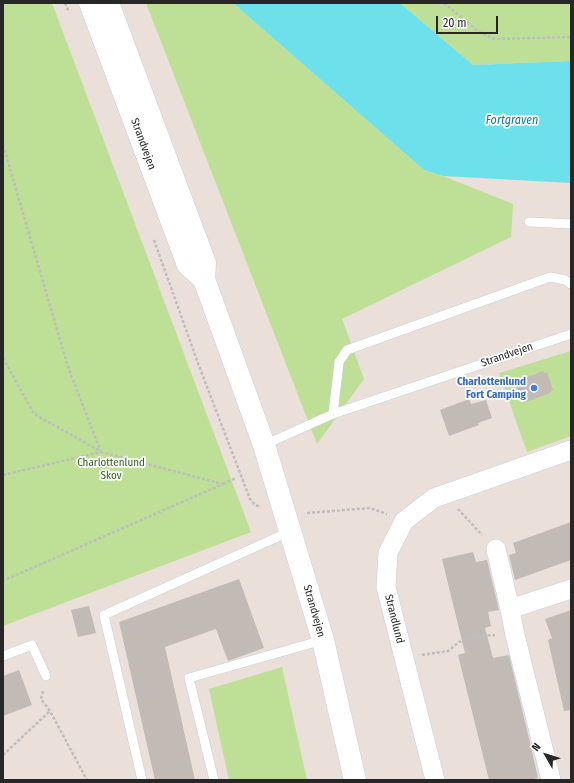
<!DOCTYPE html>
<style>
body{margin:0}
#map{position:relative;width:574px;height:783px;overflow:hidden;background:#eadfd9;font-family:"Fira Sans Condensed",sans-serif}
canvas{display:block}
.frame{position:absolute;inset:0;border:4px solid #272727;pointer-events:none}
.north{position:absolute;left:526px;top:735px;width:40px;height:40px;-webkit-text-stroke:3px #fff;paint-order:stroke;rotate:309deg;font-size:11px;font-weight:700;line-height:16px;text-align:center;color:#272727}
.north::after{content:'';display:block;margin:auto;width:14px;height:18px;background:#272727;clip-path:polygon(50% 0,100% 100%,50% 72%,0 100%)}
.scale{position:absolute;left:436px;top:16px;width:62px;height:18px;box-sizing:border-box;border:2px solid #272727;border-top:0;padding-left:5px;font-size:12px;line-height:14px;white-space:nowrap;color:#272727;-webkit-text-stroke:3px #fff;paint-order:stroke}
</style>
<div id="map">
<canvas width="574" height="783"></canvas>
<div class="frame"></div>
<div class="north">N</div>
<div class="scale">20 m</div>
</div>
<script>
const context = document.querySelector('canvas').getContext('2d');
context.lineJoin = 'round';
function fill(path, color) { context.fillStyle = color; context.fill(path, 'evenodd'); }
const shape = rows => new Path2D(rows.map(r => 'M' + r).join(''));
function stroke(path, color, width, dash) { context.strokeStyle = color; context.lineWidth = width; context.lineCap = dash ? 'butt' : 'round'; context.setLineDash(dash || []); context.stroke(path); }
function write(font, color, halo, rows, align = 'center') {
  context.font = font + ' "Fira Sans Condensed",sans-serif'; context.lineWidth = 3.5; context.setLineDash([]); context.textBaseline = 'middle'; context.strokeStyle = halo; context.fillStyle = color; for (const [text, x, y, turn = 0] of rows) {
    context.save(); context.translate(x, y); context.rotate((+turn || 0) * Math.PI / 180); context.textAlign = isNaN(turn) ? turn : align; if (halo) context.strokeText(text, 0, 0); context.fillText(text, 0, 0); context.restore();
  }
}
fill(shape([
 [3,3,52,3,251,532,3,626],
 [146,3,233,3,424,170,443,176,513,204,511,237,342,319,364,379,317,444],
 [400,3,571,3,571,61,473,65],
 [571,351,571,436,527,452,499,373],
 [282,667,307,780,229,780,209,689]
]), '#bde096');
fill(shape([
 [233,3,400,3,473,65,571,61,571,183,443,176,424,170]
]), '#6de1eb');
fill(shape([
 [543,371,544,373,547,372,553,390,550,392,550,393,523,403,515,382],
 [469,399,471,404,486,400,492,418,478,423,479,425,449,436,440,410],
 [571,522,571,560,515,580,509,555,516,553,513,543],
 [473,552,476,562,487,560,499,610,488,612,491,626,485,628,493,658,509,655,531,747,538,778,529,780,489,780,458,655,465,653,442,559],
 [239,579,264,648,228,661,216,629,165,647,195,780,155,780,119,622],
 [89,606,96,633,78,637,71,610],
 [571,610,571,710,564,711,548,640,552,638,545,619],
 [19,670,32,705,3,716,3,676]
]), '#c2bbb5');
const lane = shape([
 [529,222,571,224],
 [333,414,339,362,347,350,550,277,565,280,571,284],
 [264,445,333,414,571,334],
 [3,656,32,645,46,676],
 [142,780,104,615,291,531],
 [214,780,189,678,323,640]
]);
const street = shape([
 [496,549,510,609],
 [435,780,386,587,388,553,404,521,434,498,571,450],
 [551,780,515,635,510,609,571,589]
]);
const secondary = shape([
 [90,3,188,265,204,279],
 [108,3,205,263,204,279,264,445,323,640,355,780]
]);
stroke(lane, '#c7ced9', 10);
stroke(street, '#c7ced9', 20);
stroke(secondary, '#c7ced9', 23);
stroke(shape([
 [65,3,69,12],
 [444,3,479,32,495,39,571,37],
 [3,145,68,367,101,452],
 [154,240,199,366,250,499,255,505,261,507],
 [3,358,34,414,100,451],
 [3,475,101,452,223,484,12,577,3,580],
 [223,484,236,478],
 [458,509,482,535],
 [307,513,370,508,387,514],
 [422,655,448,651,459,642,478,636,495,635],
 [43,691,41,699,50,711,87,780],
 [3,755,50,711]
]), '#bebebe', 2.5, [3, 2]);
stroke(lane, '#fff', 9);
stroke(street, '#fff', 19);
stroke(secondary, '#fff', 22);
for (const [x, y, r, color] of [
 [534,388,4,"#3f7fe0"]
]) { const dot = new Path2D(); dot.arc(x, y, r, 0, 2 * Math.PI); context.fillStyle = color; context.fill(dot); stroke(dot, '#fff', 1.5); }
write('11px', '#272727', '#fff', [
 ["Strandvejen",143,144,70],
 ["Strandvejen",507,355,-19],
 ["Strandvejen",314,611,74],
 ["Strandlund",394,619,76]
]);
write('bold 11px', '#366cbe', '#fff', [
 ["Charlottenlund",526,382],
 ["Fort Camping",526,395]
], 'right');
write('11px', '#37611b', '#fff', [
 ["Charlottenlund",111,463],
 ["Skov",111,476]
]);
write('italic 12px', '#107e92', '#fff', [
 ["Fortgraven",512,121]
]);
</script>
